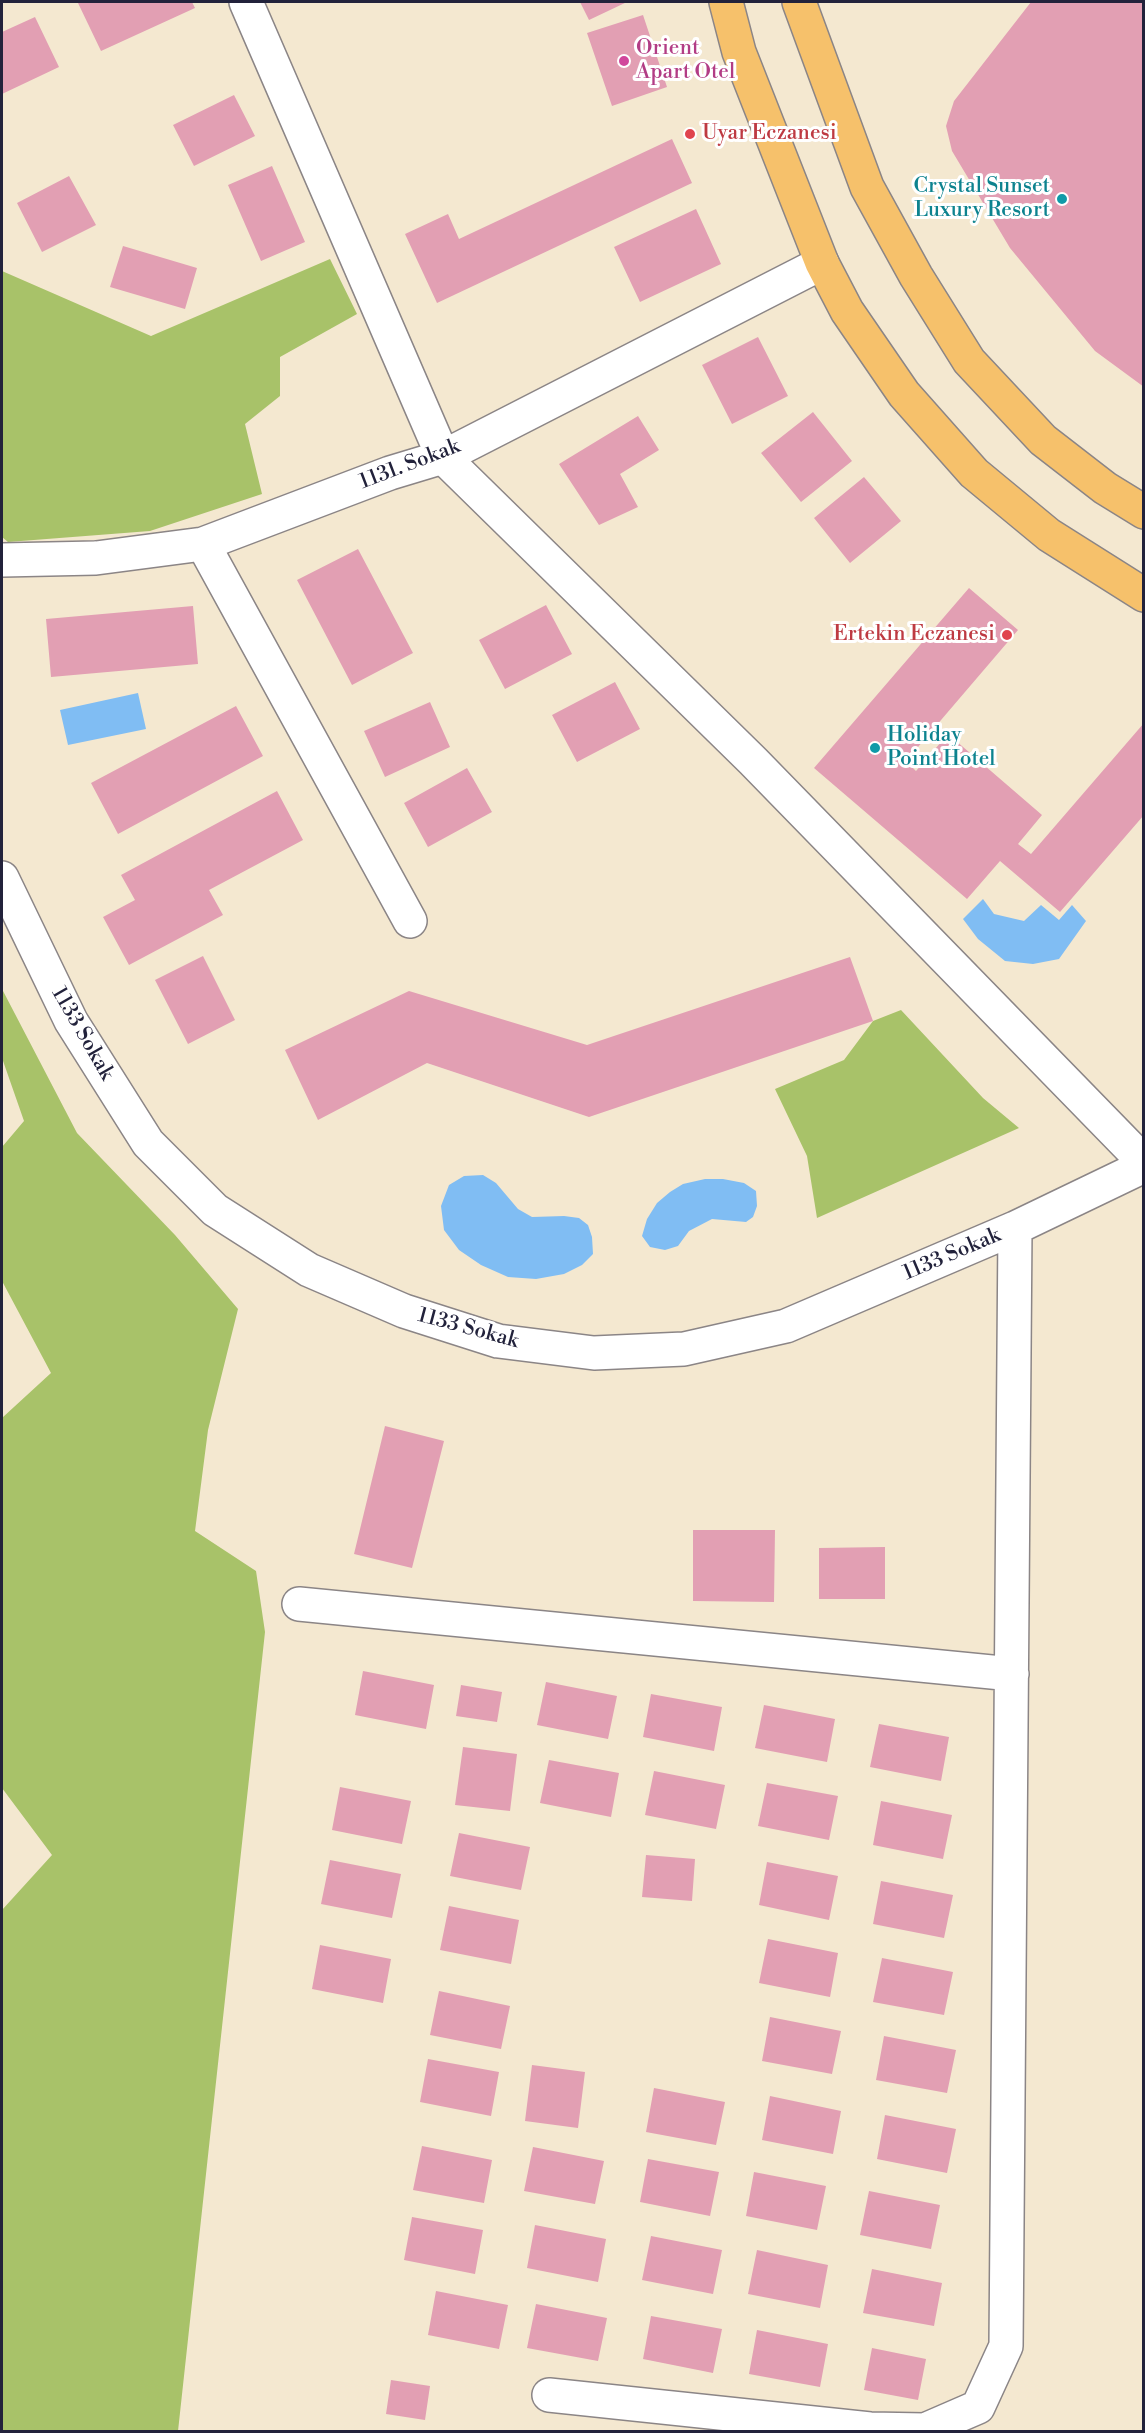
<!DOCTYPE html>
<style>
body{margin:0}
#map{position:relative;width:1145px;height:2433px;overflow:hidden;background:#f4e8d0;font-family:"Libre Bodoni",serif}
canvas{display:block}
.frame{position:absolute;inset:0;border:3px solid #22223b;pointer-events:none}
</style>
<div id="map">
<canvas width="1145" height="2433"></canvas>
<div class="frame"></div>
</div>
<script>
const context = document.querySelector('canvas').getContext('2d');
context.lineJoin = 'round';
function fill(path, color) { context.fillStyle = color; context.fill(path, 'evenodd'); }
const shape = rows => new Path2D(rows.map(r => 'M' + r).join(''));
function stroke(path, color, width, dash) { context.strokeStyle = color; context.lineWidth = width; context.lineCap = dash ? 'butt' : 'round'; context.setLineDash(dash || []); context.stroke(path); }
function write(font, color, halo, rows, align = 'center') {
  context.font = font + ' "Libre Bodoni",serif'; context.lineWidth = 6; context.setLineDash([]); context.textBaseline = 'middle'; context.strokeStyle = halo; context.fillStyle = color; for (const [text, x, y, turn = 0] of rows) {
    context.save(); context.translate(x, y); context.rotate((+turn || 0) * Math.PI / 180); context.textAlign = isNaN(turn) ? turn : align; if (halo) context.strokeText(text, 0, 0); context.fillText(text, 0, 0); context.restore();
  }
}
fill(shape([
 [330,259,357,314,280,357,280,396,245,424,262,494,150,531,8,542,2,537,2,271,151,336],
 [2,989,77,1133,175,1235,238,1309,208,1430,195,1531,256,1571,265,1632,178,2431,2,2431,2,1910,52,1855,2,1788,2,1418,51,1373,2,1281,2,1147,24,1121,2,1058],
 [901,1010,983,1098,1019,1128,817,1218,807,1156,775,1089,844,1060,873,1021]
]), '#a8c269');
fill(shape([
 [138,693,146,729,68,745,60,710],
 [983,899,994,914,1024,921,1041,905,1059,920,1072,905,1086,921,1059,959,1033,964,1005,961,978,939,963,919],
 [483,1175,496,1183,518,1209,532,1217,564,1216,579,1218,588,1225,592,1237,593,1254,582,1265,564,1274,536,1279,508,1277,481,1265,459,1250,444,1230,441,1206,449,1185,464,1176],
 [705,1179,723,1179,744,1183,756,1191,757,1206,753,1217,746,1222,712,1219,689,1231,678,1246,665,1250,650,1247,642,1236,647,1219,657,1203,670,1192,683,1184]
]), '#80bdf3');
fill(shape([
 [82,2,192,2,195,8,101,51,78,3],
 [580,2,627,2,589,20],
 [1031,2,1144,2,1144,387,1095,351,1010,248,952,151,946,126,954,101],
 [643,15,667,87,612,106,587,33],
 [35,17,59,67,2,94,2,32],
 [234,95,255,136,194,166,173,125],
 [672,139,692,183,437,303,405,234,448,214,459,239],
 [272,166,305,242,261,261,228,185],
 [69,176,96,225,42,252,17,203],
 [696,209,721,264,640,302,614,247],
 [123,246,197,268,185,309,110,287],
 [758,337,788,396,732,424,702,365],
 [813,412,852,461,801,502,761,453],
 [638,416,659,450,620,474,638,507,599,525,559,464],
 [864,477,901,521,850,563,814,518],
 [358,549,413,653,352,685,297,580],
 [969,588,1018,630,906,761,916,771,948,734,1042,815,1018,844,1031,854,1144,723,1144,815,1060,912,1000,861,967,899,814,768],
 [546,605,572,654,505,689,479,640],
 [193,606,198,664,51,677,46,619],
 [615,682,640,729,577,762,552,715],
 [430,702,450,747,385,777,364,731],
 [236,706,263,756,118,834,91,783],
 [467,768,492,812,428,847,404,803],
 [277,791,303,840,209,890,223,915,129,965,103,917,135,900,121,875],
 [203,956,235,1020,188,1044,155,980],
 [850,957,873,1021,589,1117,427,1063,318,1120,285,1050,409,991,587,1045],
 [385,1426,444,1441,412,1568,354,1554],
 [693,1530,775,1530,774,1602,693,1601],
 [885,1547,885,1599,819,1599,819,1548],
 [363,1671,434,1685,426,1729,355,1715],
 [546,1682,617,1696,608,1739,537,1725],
 [461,1685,502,1692,497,1722,456,1716],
 [651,1694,722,1707,714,1751,643,1737],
 [764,1705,835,1719,827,1762,755,1748],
 [879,1724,949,1737,941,1781,870,1767],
 [463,1747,517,1754,510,1811,455,1805],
 [549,1760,619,1773,611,1817,540,1803],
 [654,1771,725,1785,716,1829,645,1815],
 [767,1783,838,1796,829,1840,758,1826],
 [340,1787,411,1801,402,1844,332,1830],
 [881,1801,952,1815,943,1859,873,1845],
 [459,1833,530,1847,521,1890,450,1876],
 [646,1855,695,1859,692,1901,642,1897],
 [330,1860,401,1874,392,1918,321,1904],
 [767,1862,838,1876,829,1920,759,1905],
 [881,1881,953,1895,944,1938,873,1924],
 [449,1906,519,1920,511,1964,440,1950],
 [768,1939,838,1953,830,1997,759,1983],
 [320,1945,391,1959,383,2003,312,1989],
 [882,1958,953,1972,944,2015,873,2002],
 [439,1991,510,2006,501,2049,430,2035],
 [770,2017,841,2031,832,2074,762,2061],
 [884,2036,956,2050,947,2093,876,2080],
 [428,2059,499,2072,491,2116,420,2102],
 [532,2065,585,2072,578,2128,525,2121],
 [654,2088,725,2102,716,2145,646,2132],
 [770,2096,841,2111,833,2154,762,2140],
 [885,2115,956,2129,947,2173,877,2159],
 [422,2146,492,2160,484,2203,413,2190],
 [533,2147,604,2161,595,2204,524,2191],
 [648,2159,719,2172,710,2216,640,2202],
 [754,2172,826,2186,817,2230,746,2216],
 [869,2191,940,2205,931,2249,860,2235],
 [412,2217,483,2230,475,2274,404,2260],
 [535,2225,606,2239,598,2282,527,2268],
 [651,2236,722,2250,713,2294,642,2280],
 [757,2250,828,2265,820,2308,748,2294],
 [872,2269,942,2283,934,2326,863,2313],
 [436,2291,508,2305,499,2349,428,2335],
 [536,2304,607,2318,598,2361,527,2348],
 [651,2316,722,2329,713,2373,643,2359],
 [757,2330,828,2344,820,2387,749,2374],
 [872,2348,926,2359,918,2400,864,2390],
 [391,2380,430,2386,425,2420,386,2414]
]), '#e29fb3');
const minor = shape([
 [246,2,443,457,753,761,1144,1162],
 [203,544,410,921],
 [2,560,96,558,203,544,390,473,443,457,822,263],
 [2,878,71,1021,148,1143,215,1210,309,1270,404,1311,498,1341,594,1353,684,1349,786,1326,1015,1228,1144,1166],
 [299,1604,1012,1674],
 [549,2395,870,2429,925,2430,978,2407,1006,2346,1015,1228]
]);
const major = shape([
 [726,2,739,52,822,263,847,311,904,394,974,473,1049,535,1144,595],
 [799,2,867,187,916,276,969,361,1043,440,1105,488,1144,512]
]);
stroke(minor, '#8b8586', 36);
stroke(major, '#8b8586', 36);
stroke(minor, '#fff', 33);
stroke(major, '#f6c16b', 33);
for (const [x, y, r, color] of [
 [624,61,6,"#d1479c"],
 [690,134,6,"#e0444e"],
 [1062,199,6,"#0f9aa8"],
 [1007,635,6,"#e0444e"],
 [875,748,6,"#0f9aa8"]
]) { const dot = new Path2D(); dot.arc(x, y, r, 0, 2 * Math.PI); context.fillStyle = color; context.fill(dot); stroke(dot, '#fff', 2); }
write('21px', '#b23c85', '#fff', [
 ["Orient",636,49],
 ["Apart Otel",636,73]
], 'left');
write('21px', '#be3a42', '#fff', [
 ["Uyar Eczanesi",702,134],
 ["Ertekin Eczanesi",995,635,"right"]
], 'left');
write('21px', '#0d838f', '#fff', [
 ["Crystal Sunset",1050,187],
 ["Luxury Resort",1050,211],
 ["Holiday",887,736,"left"],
 ["Point Hotel",887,760,"left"]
], 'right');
write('21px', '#22223b', '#fff', [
 ["1131. Sokak",410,465,-21],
 ["1133 Sokak",82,1034,60],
 ["1133 Sokak",952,1255,-23],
 ["1133 Sokak",468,1329,15]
]);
</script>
